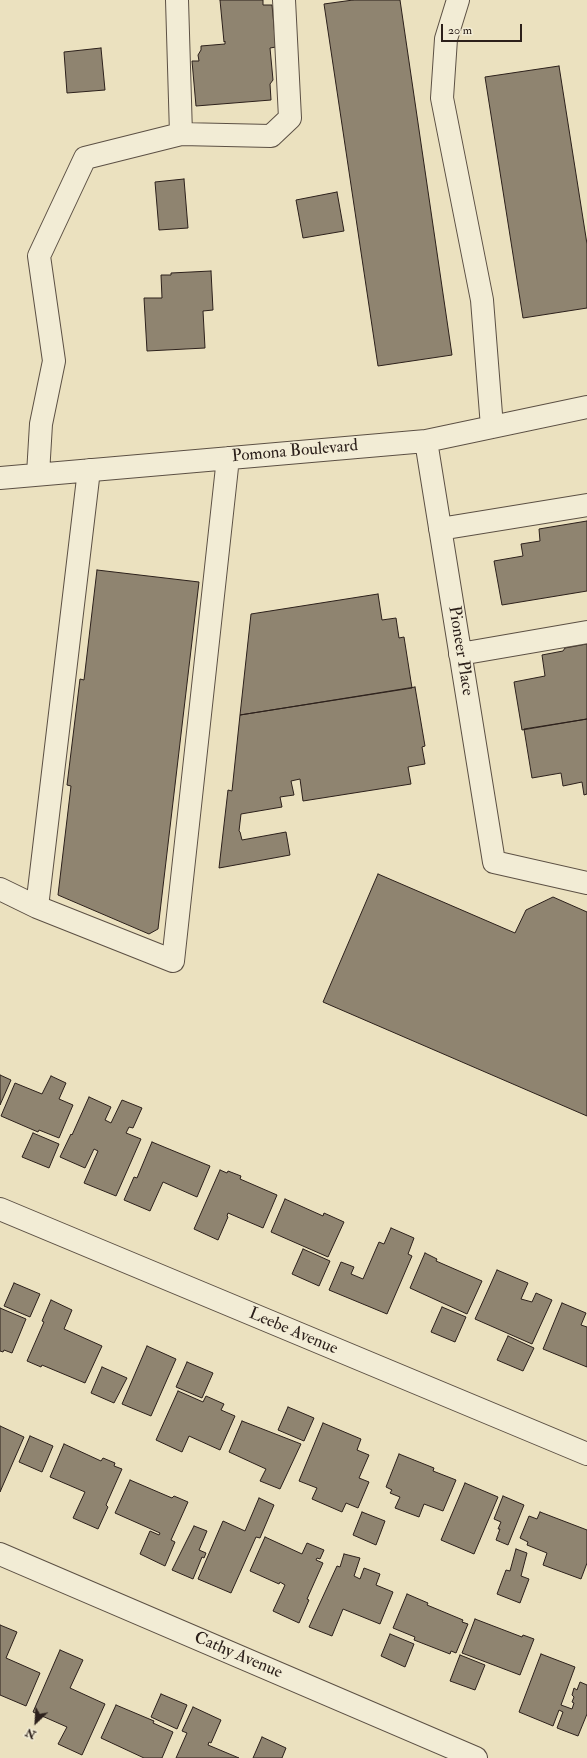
<!DOCTYPE html>
<style>
body{margin:0}
#map{position:relative;width:587px;height:1758px;overflow:hidden;background:#ebe1bf;font-family:"IM FELL Double Pica",serif}
canvas{display:block}
.north{position:absolute;left:16px;top:1702px;width:40px;height:40px;-webkit-text-stroke:3px #f2ecd5;paint-order:stroke;rotate:205deg;font-size:11px;font-weight:700;line-height:16px;text-align:center;color:#2c201b}
.north::after{content:'';display:block;margin:auto;width:14px;height:18px;background:#2c201b;clip-path:polygon(50% 0,100% 100%,50% 72%,0 100%)}
.scale{position:absolute;left:441px;top:24px;width:81px;height:18px;box-sizing:border-box;border:2px solid #2c201b;border-top:0;padding-left:5px;font-size:12px;line-height:14px;white-space:nowrap;color:#2c201b;-webkit-text-stroke:3px #f2ecd5;paint-order:stroke}
</style>
<div id="map">
<canvas width="587" height="1758"></canvas>
<div class="north">N</div>
<div class="scale">20 m</div>
</div>
<script>
const context = document.querySelector('canvas').getContext('2d');
context.lineJoin = 'round';
function fill(path, color) { context.fillStyle = color; context.fill(path, 'evenodd'); }
const shape = rows => new Path2D(rows.map(r => 'M' + r).join(''));
function stroke(path, color, width, dash) { context.strokeStyle = color; context.lineWidth = width; context.lineCap = dash ? 'butt' : 'round'; context.setLineDash(dash || []); context.stroke(path); }
function write(font, color, halo, rows, align = 'center') {
  context.font = font + ' "IM FELL Double Pica",serif'; context.lineWidth = 3; context.setLineDash([]); context.textBaseline = 'middle'; context.strokeStyle = halo; context.fillStyle = color; for (const [text, x, y, turn = 0] of rows) {
    context.save(); context.translate(x, y); context.rotate((+turn || 0) * Math.PI / 180); context.textAlign = isNaN(turn) ? turn : align; if (halo) context.strokeText(text, 0, 0); context.fillText(text, 0, 0); context.restore();
  }
}
const building = shape([
 [220,0,263,0,263,5,272,5,276,47,270,48,273,80,270,84,271,100,196,106,192,61,199,61,198,55,201,50,201,46,225,44,225,41,224,42,220,0],
 [353,0,400,0,452,355,378,366,324,4,353,0],
 [101,48,105,90,67,93,64,52,101,48],
 [559,66,587,244,587,308,523,318,485,77,559,66],
 [184,179,188,228,159,230,155,182,184,179],
 [337,192,344,231,303,238,296,200,337,192],
 [211,271,213,310,203,311,205,348,147,351,144,298,162,298,161,275,171,275,171,273,211,271],
 [587,521,587,591,502,605,494,561,523,556,521,544,540,541,539,529,587,521],
 [97,570,199,582,158,929,149,934,58,895,71,786,67,785,80,679,84,680,97,570],
 [378,594,382,620,396,618,399,638,404,637,412,688,240,715,251,614,378,594],
 [587,644,587,719,522,730,514,682,545,676,542,655,563,651,565,648,587,644],
 [415,687,425,746,422,747,425,764,408,767,411,784,303,801,300,779,291,781,294,795,280,797,282,807,241,814,239,831,240,832,242,840,286,832,290,855,219,868,228,790,232,791,240,715,415,687],
 [587,719,587,794,584,795,582,782,563,786,561,773,532,778,524,729,587,719],
 [378,874,515,933,526,910,553,897,587,912,587,1116,323,1002,378,874],
 [0,1075,11,1080,0,1105,0,1075],
 [51,1076,66,1083,59,1099,73,1105,59,1138,39,1130,38,1132,1,1116,15,1083,42,1094,51,1076],
 [89,1097,111,1107,105,1120,111,1123,122,1100,142,1108,133,1128,129,1127,126,1133,141,1139,116,1196,84,1183,98,1151,94,1149,85,1168,60,1157,71,1134,72,1135,89,1097],
 [33,1133,59,1144,49,1168,22,1157,33,1133],
 [152,1142,210,1166,197,1197,163,1182,150,1211,124,1200,134,1177,137,1178,152,1142],
 [220,1170,227,1173,228,1171,241,1176,240,1179,277,1195,263,1228,228,1213,227,1216,228,1217,218,1240,194,1229,220,1170],
 [285,1199,323,1216,324,1213,344,1222,328,1257,271,1232,285,1199],
 [391,1228,414,1238,408,1254,412,1256,387,1314,329,1290,341,1262,354,1267,351,1274,363,1279,379,1242,384,1244,391,1228],
 [303,1249,330,1261,319,1286,292,1274,303,1249],
 [425,1253,437,1259,436,1261,482,1281,467,1314,410,1288,425,1253],
 [497,1270,528,1283,521,1299,532,1302,536,1293,552,1300,532,1344,475,1319,497,1270],
 [14,1283,40,1294,30,1317,4,1306,14,1283],
 [51,1300,72,1310,64,1329,102,1346,85,1383,42,1365,41,1367,27,1361,44,1322,42,1321,51,1300],
 [562,1303,586,1313,581,1325,587,1327,587,1367,543,1349,562,1303],
 [442,1307,466,1317,455,1342,431,1332,442,1307],
 [0,1308,26,1319,12,1353,4,1350,3,1352,0,1351,0,1308],
 [508,1336,534,1348,523,1371,497,1360,508,1336],
 [147,1346,176,1359,151,1416,122,1404,147,1346],
 [187,1362,213,1373,202,1398,176,1387,187,1362],
 [102,1367,127,1378,114,1403,91,1393,102,1367],
 [178,1391,203,1402,206,1396,224,1404,221,1410,235,1416,220,1450,189,1436,182,1452,156,1440,178,1391],
 [288,1407,314,1418,304,1441,278,1430,288,1407],
 [242,1421,301,1444,280,1489,260,1481,266,1469,229,1452,242,1421],
 [323,1423,361,1439,357,1450,369,1455,359,1478,369,1482,358,1508,346,1503,342,1512,312,1499,317,1488,299,1481,323,1423],
 [0,1426,24,1437,0,1492,0,1426],
 [30,1436,53,1446,42,1472,19,1462,30,1436],
 [64,1444,101,1461,103,1458,115,1463,114,1466,122,1469,106,1505,108,1507,98,1529,73,1518,85,1492,50,1477,64,1444],
 [399,1454,434,1468,433,1471,456,1480,443,1511,424,1504,419,1517,395,1508,400,1497,390,1493,392,1490,386,1487,399,1454],
 [130,1480,172,1498,174,1496,188,1502,171,1540,175,1542,165,1566,140,1554,150,1531,159,1535,160,1533,115,1513,130,1480],
 [465,1483,498,1497,474,1554,441,1540,465,1483],
 [503,1496,524,1505,508,1545,496,1540,500,1529,498,1529,501,1522,494,1519,503,1496],
 [259,1498,274,1505,260,1538,256,1537,231,1593,198,1579,223,1521,245,1531,259,1498],
 [362,1512,385,1521,376,1545,353,1535,362,1512],
 [540,1512,587,1530,587,1563,581,1579,543,1565,547,1553,527,1545,528,1542,520,1538,529,1516,537,1519,540,1512],
 [194,1526,207,1531,199,1550,206,1553,204,1558,202,1557,193,1579,172,1570,194,1526],
 [265,1537,302,1554,307,1543,324,1550,320,1559,317,1558,316,1560,323,1563,307,1599,309,1600,299,1623,273,1611,285,1585,280,1582,279,1584,250,1571,265,1537],
 [516,1549,527,1553,521,1576,529,1579,520,1603,497,1594,506,1570,510,1571,516,1549],
 [344,1554,360,1558,354,1576,360,1579,364,1568,380,1574,376,1585,393,1592,380,1624,343,1609,332,1636,309,1627,337,1566,340,1567,344,1554],
 [407,1594,428,1603,427,1605,463,1620,462,1622,468,1624,456,1653,451,1651,450,1654,414,1640,415,1637,393,1628,407,1594],
 [475,1619,522,1637,523,1635,534,1639,520,1675,462,1653,475,1619],
 [0,1625,17,1632,6,1658,40,1673,26,1706,0,1695,0,1625],
 [390,1634,414,1644,405,1667,381,1656,390,1634],
 [60,1650,83,1660,70,1688,105,1704,82,1755,58,1744,67,1727,33,1712,60,1650],
 [541,1654,575,1667,561,1705,572,1709,574,1703,572,1702,574,1697,572,1695,574,1688,577,1690,580,1682,587,1685,587,1714,578,1736,557,1728,563,1712,559,1710,553,1726,519,1712,541,1654],
 [460,1655,485,1665,475,1690,450,1681,460,1655],
 [161,1694,187,1705,177,1729,151,1717,161,1694],
 [116,1705,154,1721,153,1723,173,1732,162,1758,144,1758,101,1738,116,1705],
 [193,1707,221,1720,211,1743,209,1742,208,1745,239,1758,176,1758,187,1733,182,1731,193,1707],
 [262,1737,286,1748,282,1758,253,1758,262,1737]
]);
fill(building, '#8f8470');
stroke(building, '#2c201b', 1);
const minor = shape([
 [177,0,181,134],
 [458,0,446,39,442,98,482,300,492,427],
 [426,441,494,862,587,883],
 [89,470,37,907,173,961,228,458],
 [38,474,41,424,54,361,39,256,85,158,181,134,271,136,290,118,284,0],
 [0,478,426,441,587,407],
 [440,529,587,505],
 [460,654,587,632],
 [0,889,37,907],
 [0,1209,587,1454],
 [0,1554,476,1758]
]);
stroke(minor, '#5c5044', 24);
stroke(minor, '#f2ecd5', 22);
write('17px', '#2c201b', '#f2ecd5', [
 ["Pomona Boulevard",295,452,-5],
 ["Pioneer Place",460,651,81],
 ["Leebe Avenue",293,1332,23],
 ["Cathy Avenue",238,1656,23]
]);
</script>
